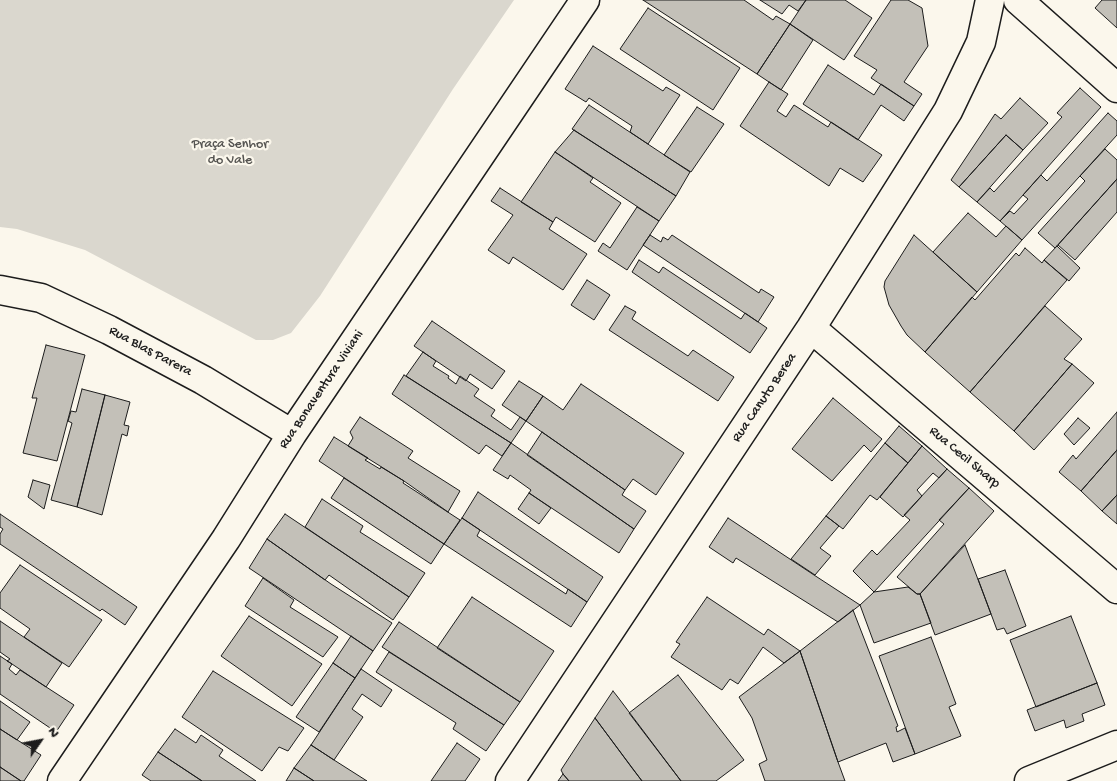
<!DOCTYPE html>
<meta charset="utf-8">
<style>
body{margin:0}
#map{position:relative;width:1117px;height:781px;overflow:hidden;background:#fbf7ec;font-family:"Gochi Hand",sans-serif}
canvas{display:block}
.north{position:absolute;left:15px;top:716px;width:50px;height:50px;-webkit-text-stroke:4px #fbf7ec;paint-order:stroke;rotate:57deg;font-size:14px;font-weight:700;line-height:20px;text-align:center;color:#1c1c1c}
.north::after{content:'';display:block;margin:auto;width:18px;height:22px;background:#1c1c1c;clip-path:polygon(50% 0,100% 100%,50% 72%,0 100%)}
</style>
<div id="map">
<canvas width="1117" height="781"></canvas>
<div class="north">N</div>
</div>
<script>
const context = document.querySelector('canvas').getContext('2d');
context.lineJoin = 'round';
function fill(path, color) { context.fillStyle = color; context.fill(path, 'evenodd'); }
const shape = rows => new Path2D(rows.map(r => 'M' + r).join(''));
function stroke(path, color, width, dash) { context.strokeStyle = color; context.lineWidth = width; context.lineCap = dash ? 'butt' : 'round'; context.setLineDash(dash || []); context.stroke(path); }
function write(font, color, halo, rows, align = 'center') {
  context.font = font + ' "Gochi Hand",sans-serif'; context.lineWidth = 4.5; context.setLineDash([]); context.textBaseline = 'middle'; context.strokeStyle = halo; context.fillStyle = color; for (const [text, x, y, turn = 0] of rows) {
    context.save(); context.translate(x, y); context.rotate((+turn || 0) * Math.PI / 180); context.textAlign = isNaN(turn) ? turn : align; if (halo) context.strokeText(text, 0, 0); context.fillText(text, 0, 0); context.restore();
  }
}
fill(shape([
 [0,0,514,0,453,89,320,296,291,333,273,340,256,340,85,250,17,229,0,227]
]), '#dad7ce');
const building = shape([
 [643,0,744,0,773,20,776,16,790,24,757,74,643,0],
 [760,0,806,0,798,11,789,5,782,14,760,0],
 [806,0,845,0,872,18,844,60,790,24,806,0],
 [891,0,908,0,922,8,928,46,904,82,922,94,914,106,871,78,877,70,854,56,891,0],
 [1102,0,1117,0,1117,28,1095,8,1102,0],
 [648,8,740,68,713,110,620,49,648,8],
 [790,24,813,40,781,90,757,74,790,24],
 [593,46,663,91,666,87,680,95,648,144,630,132,632,126,589,98,586,102,565,89,593,46],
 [828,65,874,95,881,84,914,106,904,121,881,105,858,140,803,104,828,65],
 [769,82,788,94,777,111,786,117,794,105,828,127,831,122,882,155,863,182,840,168,829,186,740,126,769,82],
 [1080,88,1101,107,1000,221,977,202,990,188,994,192,1062,117,1057,113,1080,88],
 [1020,98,1048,123,1023,150,1006,135,959,187,951,180,995,114,1001,119,1020,98],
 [589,105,690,172,676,196,572,129,589,105],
 [697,107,724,124,691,172,664,155,697,107],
 [1108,113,1117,121,1117,135,1022,240,1000,221,1010,211,1014,214,1028,199,1023,195,1041,175,1047,181,1108,113],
 [574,130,676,196,659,221,555,152,574,130],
 [1006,135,1023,150,977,202,959,187,1006,135],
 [1105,149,1117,160,1117,179,1055,248,1038,233,1085,181,1080,176,1105,149],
 [555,152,593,178,590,182,621,203,595,242,556,217,553,222,521,202,555,152],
 [1117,179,1117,212,1075,260,1058,245,1117,179],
 [500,188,553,222,549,229,587,254,563,290,513,257,509,264,488,250,513,215,491,201,500,188],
 [637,207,659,221,627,270,598,251,603,243,610,248,637,207],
 [968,213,996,237,1006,226,1022,240,977,292,933,252,968,213],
 [650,235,661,242,663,237,668,240,672,235,759,293,761,289,774,297,758,322,643,245,650,235],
 [914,235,977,292,925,352,907,335,901,326,889,305,884,287,885,281,914,235],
 [1057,246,1080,268,1069,281,1044,260,1057,246],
 [1025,248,1042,263,1044,260,1067,280,970,392,925,352,972,297,975,300,1016,253,1019,256,1025,248],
 [639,260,659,273,663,267,741,319,745,313,767,328,750,353,632,272,639,260],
 [587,280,610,295,594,320,571,305,587,280],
 [625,306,636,312,632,319,688,356,693,350,734,377,718,401,609,330,625,306],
 [1045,306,1082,339,1064,359,1072,364,1014,431,970,392,1045,306],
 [432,321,505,371,492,389,470,374,466,381,414,346,432,321],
 [46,345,85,355,57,461,23,453,37,398,32,398,46,345],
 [423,352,436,361,433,366,449,376,448,378,456,384,460,376,479,389,474,396,495,410,491,416,511,430,520,417,526,421,511,443,406,376,423,352],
 [1072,364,1094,383,1034,450,1014,431,1072,364],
 [404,375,511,443,502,456,486,445,479,454,392,394,404,375],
 [519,381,543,396,526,421,502,405,519,381],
 [581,384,684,453,656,495,633,479,625,490,526,421,543,396,563,410,581,384],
 [82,389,105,395,77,507,51,500,72,423,68,421,71,411,76,412,82,389],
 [105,395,130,402,124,425,129,426,127,436,122,434,102,515,77,507,105,395],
 [833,398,882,439,871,452,864,445,832,481,792,449,833,398],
 [1117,412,1117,450,1081,491,1059,472,1073,455,1076,459,1117,412],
 [360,417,413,451,408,458,460,491,448,512,404,481,348,446,353,438,350,432,360,417],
 [1078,418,1090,428,1074,445,1064,434,1078,418],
 [899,426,922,446,908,463,885,443,899,426],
 [542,432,625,490,622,495,646,511,634,529,527,455,542,432],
 [334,437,368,458,365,460,380,469,381,467,404,481,403,483,460,520,444,544,319,461,334,437],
 [511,443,634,529,619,553,529,493,531,490,510,475,508,479,493,470,511,443],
 [885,443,908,463,877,500,870,495,843,529,826,516,885,443],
 [922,446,947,469,939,478,933,473,917,490,922,496,903,517,880,497,922,446],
 [1117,450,1117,495,1102,511,1081,491,1117,450],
 [947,469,969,488,874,592,853,571,872,550,877,555,910,520,904,515,947,469],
 [344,478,444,544,431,564,331,498,344,478],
 [33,480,50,485,44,509,28,497,33,480],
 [969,488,994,511,920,594,917,594,897,577,944,524,939,520,969,488],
 [478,492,603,577,587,602,462,518,478,492],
 [529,493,551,508,539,524,518,509,529,493],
 [1117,495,1117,524,1102,511,1117,495],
 [322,499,363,526,360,532,425,573,409,597,305,527,322,499],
 [0,514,137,607,125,625,102,609,100,611,0,544,0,534,3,529,0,527,0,514],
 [285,514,409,597,393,620,329,575,325,580,267,539,285,514],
 [826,516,839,526,820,548,831,556,815,575,791,559,826,516],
 [462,518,480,530,477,536,566,594,568,589,587,602,571,627,444,544,462,518],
 [728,518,814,575,860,605,838,622,736,558,733,563,709,547,728,518],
 [267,539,331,584,392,623,373,651,249,568,267,539],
 [965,545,991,614,935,635,920,594,965,545],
 [20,565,102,620,69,667,24,637,30,629,0,608,0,593,20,565],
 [1005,570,1026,626,1007,634,1004,628,997,630,978,579,1005,570],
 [263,578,294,600,290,607,338,637,323,657,245,606,263,578],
 [908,587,917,594,920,594,931,623,874,643,860,605,874,592,908,587],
 [472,597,554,651,520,702,437,648,472,597],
 [707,597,764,635,768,629,800,651,784,663,763,647,738,684,730,679,722,690,671,657,680,644,676,642,707,597],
 [853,610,898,726,896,727,897,732,905,728,915,754,893,762,886,743,838,762,800,651,853,610],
 [249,616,322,664,292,706,221,656,249,616],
 [1071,616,1097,683,1036,707,1010,640,1071,616],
 [0,621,62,663,46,687,12,664,7,661,10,659,0,652,0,621],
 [399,622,520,702,504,725,382,647,399,622],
 [351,636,373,651,355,678,333,663,351,636],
 [931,637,956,704,949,707,961,736,915,754,879,656,931,637],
 [800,651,838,762,845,781,765,781,759,764,767,760,752,718,739,697,800,651],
 [389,652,504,725,486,751,453,729,456,723,376,672,389,652],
 [0,656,12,664,9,669,16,675,20,670,74,705,56,732,0,694,0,656],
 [333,663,355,678,319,732,296,717,333,663],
 [361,669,392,690,381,707,362,694,352,709,363,717,334,760,311,745,361,669],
 [213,671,304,728,288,751,279,747,262,771,182,717,213,671],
 [678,675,744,760,716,781,681,781,629,713,678,675],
 [1097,683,1105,705,1082,714,1084,721,1066,728,1064,720,1035,731,1027,710,1097,683],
 [613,691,617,696,681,781,642,781,595,718,613,691],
 [0,701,30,722,17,740,0,729,0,701],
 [595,718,632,768,642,781,569,781,563,774,561,770,595,718],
 [0,729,41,755,24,781,21,781,0,767,0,729],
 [175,729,196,743,201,735,223,750,219,756,256,781,202,781,158,752,175,729],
 [457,743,480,759,465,781,431,781,457,743],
 [311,745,334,760,367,781,314,781,294,768,311,745],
 [158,752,181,767,202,781,151,781,142,775,158,752],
 [0,767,21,781,0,781,0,767],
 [294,768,314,781,286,781,294,768],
 [563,774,569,781,558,781,563,774]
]);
fill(building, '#c3c0b8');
stroke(building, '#1c1c1c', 1);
const minor = shape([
 [1018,0,1117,88],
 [0,290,41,298,109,330,203,380,292,434],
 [811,328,1117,589],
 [62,781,226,539,292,434,585,0],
 [510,781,811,328,948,111,981,42,990,0]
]);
const major = shape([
 [1029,781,1117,745]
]);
stroke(minor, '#1c1c1c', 31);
stroke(major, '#1c1c1c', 31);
stroke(minor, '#fbf7ec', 28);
stroke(major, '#fbf7ec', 28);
write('14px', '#555451', '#fbf7ec', [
 ["Praça Senhor",230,145],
 ["do Vale",230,161]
]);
write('14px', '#1c1c1c', '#fbf7ec', [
 ["Rua Blas Parera",150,352,28],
 ["Rua Bonaventura Viviani",322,390,-56],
 ["Rua Canuto Berea",765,398,-56],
 ["Rua Cecil Sharp",964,458,40]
]);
</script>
